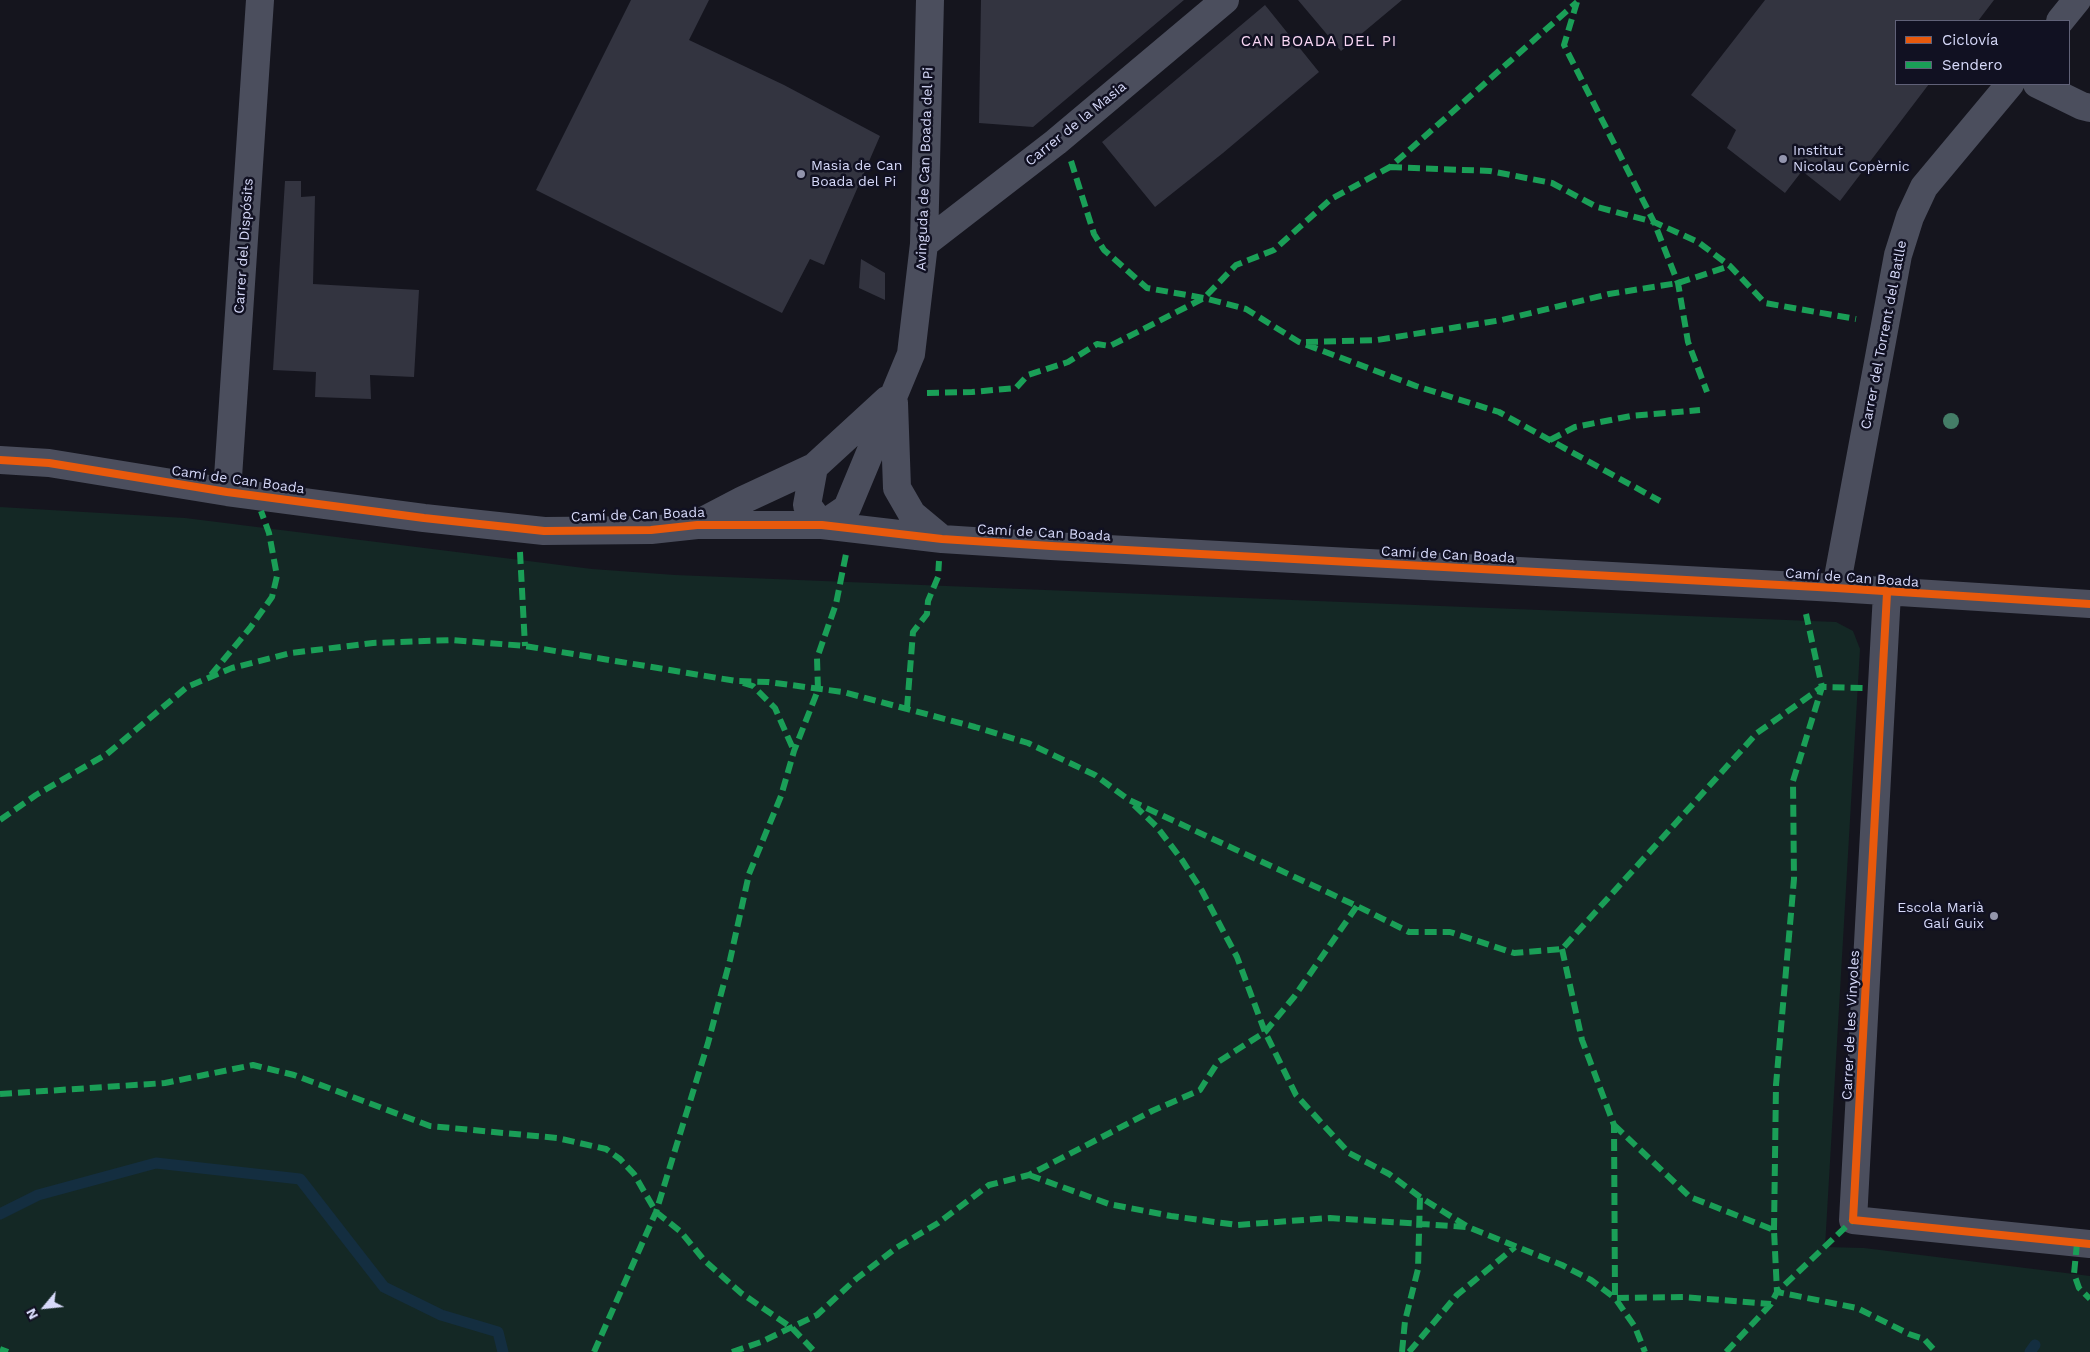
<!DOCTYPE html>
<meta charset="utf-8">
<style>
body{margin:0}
#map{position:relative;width:2090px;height:1352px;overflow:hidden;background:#15151e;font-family:"Work Sans",sans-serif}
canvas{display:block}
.legend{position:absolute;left:1895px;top:20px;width:175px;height:65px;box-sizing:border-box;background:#112;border:1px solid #606178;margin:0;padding:6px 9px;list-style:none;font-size:15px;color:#d7dafa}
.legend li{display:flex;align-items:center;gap:10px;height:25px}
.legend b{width:25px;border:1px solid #606178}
.north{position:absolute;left:20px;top:1282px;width:50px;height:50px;-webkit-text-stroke:4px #112;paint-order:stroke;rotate:242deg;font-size:14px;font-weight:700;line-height:20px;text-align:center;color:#d7dafa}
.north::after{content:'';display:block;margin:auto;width:18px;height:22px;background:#d7dafa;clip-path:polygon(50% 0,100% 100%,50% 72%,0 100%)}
</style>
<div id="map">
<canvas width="2090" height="1352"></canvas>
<ul class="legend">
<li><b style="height:6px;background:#e8590c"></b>Ciclovía</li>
<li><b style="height:6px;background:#1a9f57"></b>Sendero</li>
</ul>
<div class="north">N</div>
</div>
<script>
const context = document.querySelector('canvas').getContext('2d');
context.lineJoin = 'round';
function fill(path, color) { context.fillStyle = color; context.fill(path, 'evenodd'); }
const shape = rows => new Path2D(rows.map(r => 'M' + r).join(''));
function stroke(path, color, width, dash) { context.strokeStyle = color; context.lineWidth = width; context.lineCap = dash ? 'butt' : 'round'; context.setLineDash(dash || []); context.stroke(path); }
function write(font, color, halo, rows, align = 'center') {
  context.font = font + ' "Work Sans",sans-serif'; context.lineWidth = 5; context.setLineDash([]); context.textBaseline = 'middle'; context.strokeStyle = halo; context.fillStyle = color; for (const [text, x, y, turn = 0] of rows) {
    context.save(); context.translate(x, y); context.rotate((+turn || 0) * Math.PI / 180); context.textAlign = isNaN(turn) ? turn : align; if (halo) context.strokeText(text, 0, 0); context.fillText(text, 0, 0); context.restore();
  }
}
fill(shape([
 [0,507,185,518,592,569,675,575,1836,622,1853,631,1860,649,1825,1247,1864,1248,2090,1276,2090,1352,0,1352]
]), '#142825');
stroke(shape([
 [0,1214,38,1195,156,1163,300,1179,384,1287,441,1315,498,1332,503,1352],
 [2030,1352,2035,1345]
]), '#142e40', 11);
fill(shape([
 [631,0,709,0,689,40,784,85,880,136,824,265,810,259,782,313,536,190],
 [981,0,1184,0,1033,127,979,123],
 [1298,0,1402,0,1341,51],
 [1765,0,1994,0,1978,21,1896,21,1896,84,1929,84,1840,201,1802,171,1785,193,1727,148,1736,130,1691,95],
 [1265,5,1319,72,1223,153,1155,207,1102,142],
 [285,181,301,181,301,197,315,196,313,284,419,290,414,377,370,375,371,399,315,397,316,372,273,370],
 [861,259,885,273,885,300,859,288]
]), '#333440');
stroke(shape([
 [2060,21,2077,0],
 [2037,84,2082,106,2090,108],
 [924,244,1056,142,1225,0],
 [894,403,897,488,912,514,942,539],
 [0,460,49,463,227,492,424,518,544,531,651,530,697,525,822,525,942,539,1051,546,1836,588,2090,604],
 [814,467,807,505,822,525],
 [227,492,260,0],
 [699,523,743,500,814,467,887,400],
 [822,525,847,508,911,354,924,244,930,0],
 [1836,588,1898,255,1910,217,1924,187,2010,84],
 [1887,593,1853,1220,2090,1244]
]), '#4b4e5d', 28);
stroke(shape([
 [1577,2,1564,45,1654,222,1678,283,1688,342,1707,392],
 [1071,161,1094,234,1104,250,1147,288,1204,298,1246,309,1299,342,1416,386,1499,412,1660,501],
 [1390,167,1490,171,1552,183,1597,207,1654,222,1698,242,1730,266,1765,303,1856,319],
 [1306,342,1377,340,1502,320,1609,294,1678,283,1730,266],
 [927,393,972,392,1016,388,1028,375,1068,362,1097,344,1110,346,1204,298,1236,265,1274,250,1331,199,1390,167,1577,2],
 [1550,440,1575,427,1631,416,1700,410],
 [520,552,525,646],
 [211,675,250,628,272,597,277,576,269,533,261,511],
 [743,683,753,686,775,708,794,751],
 [907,708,913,632,927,614,928,601,938,577,939,561],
 [1134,805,1157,827,1182,860,1202,891,1237,957,1265,1032,1296,1095,1349,1153,1389,1174,1420,1197,1468,1227,1562,1265,1591,1280,1615,1298,1683,1297,1771,1304],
 [0,820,36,795,107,754,187,687,232,668,291,653,373,643,452,640,525,646,736,681,768,682,843,692,975,727,1028,743,1095,775,1129,800,1357,906,1409,932,1450,932,1514,953,1562,949,1757,733,1822,687,1863,688],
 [1562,949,1582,1040,1614,1125,1615,1298,1635,1327,1645,1352],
 [0,1094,165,1083,253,1065,294,1075,430,1126,557,1138,606,1149,620,1159,634,1174,656,1212,681,1232,704,1260,741,1293,792,1328,815,1352],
 [1614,1125,1690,1197,1774,1230,1777,1292,1857,1308,1909,1334,1924,1339,1936,1352],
 [1029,1175,1109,1204,1171,1216,1237,1225,1330,1218,1467,1227],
 [1774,1230,1776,1085,1794,879,1793,781,1822,687,1806,614],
 [2077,1243,2074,1274,2079,1288,2090,1299],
 [0,1349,8,1352],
 [594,1352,656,1212,708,1043,730,960,749,874,781,796,794,751,818,690,817,658,836,604,846,554],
 [732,1352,761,1342,817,1315,856,1279,896,1248,938,1223,989,1185,1029,1175,1152,1111,1200,1090,1218,1062,1265,1032,1294,997,1357,906],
 [1402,1352,1405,1321,1418,1269,1420,1197],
 [1409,1352,1457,1295,1515,1247],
 [1726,1352,1771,1304,1777,1292,1853,1220]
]), '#1a9f57', 6, [12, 6]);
stroke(shape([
 [0,460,49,463,227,492,424,518,544,531,651,530,697,525,822,525,942,539,1051,546,1836,588,2090,604],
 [1887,593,1853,1220,2090,1244]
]), '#e8590c', 8);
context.fillStyle = '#447d67';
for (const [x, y] of [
 [1951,421]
]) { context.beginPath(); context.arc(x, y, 8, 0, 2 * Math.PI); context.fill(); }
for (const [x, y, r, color] of [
 [1783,159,5,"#9395ad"],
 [801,174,5,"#9395ad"],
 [1994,916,5,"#9395ad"]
]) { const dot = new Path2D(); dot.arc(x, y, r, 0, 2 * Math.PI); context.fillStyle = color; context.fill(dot); stroke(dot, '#112', 2); }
write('14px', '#d7dafa', '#112', [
 ["Carrer de la Masia",1076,124,-39],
 ["Avinguda de Can Boada del Pi",925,169,-88],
 ["Carrer del Dispósits",244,246,-86],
 ["Carrer del Torrent del Batlle",1884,335,-79],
 ["Camí de Can Boada",238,480,8],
 ["Camí de Can Boada",638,515,-2],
 ["Camí de Can Boada",1044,533,3],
 ["Camí de Can Boada",1448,555,3],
 ["Camí de Can Boada",1852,578,4],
 ["Carrer de les Vinyoles",1851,1025,-87]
]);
write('14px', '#d7dafa', '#112', [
 ["Institut",1793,151],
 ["Nicolau Copèrnic",1793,167],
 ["Masia de Can",811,166],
 ["Boada del Pi",811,182],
 ["Escola Marià",1984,908,"right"],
 ["Galí Guix",1984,924,"right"]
], 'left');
context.letterSpacing = '1px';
write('15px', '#fad8f5', '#112', [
 ["CAN BOADA DEL PI",1319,42]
]);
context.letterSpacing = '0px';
</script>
